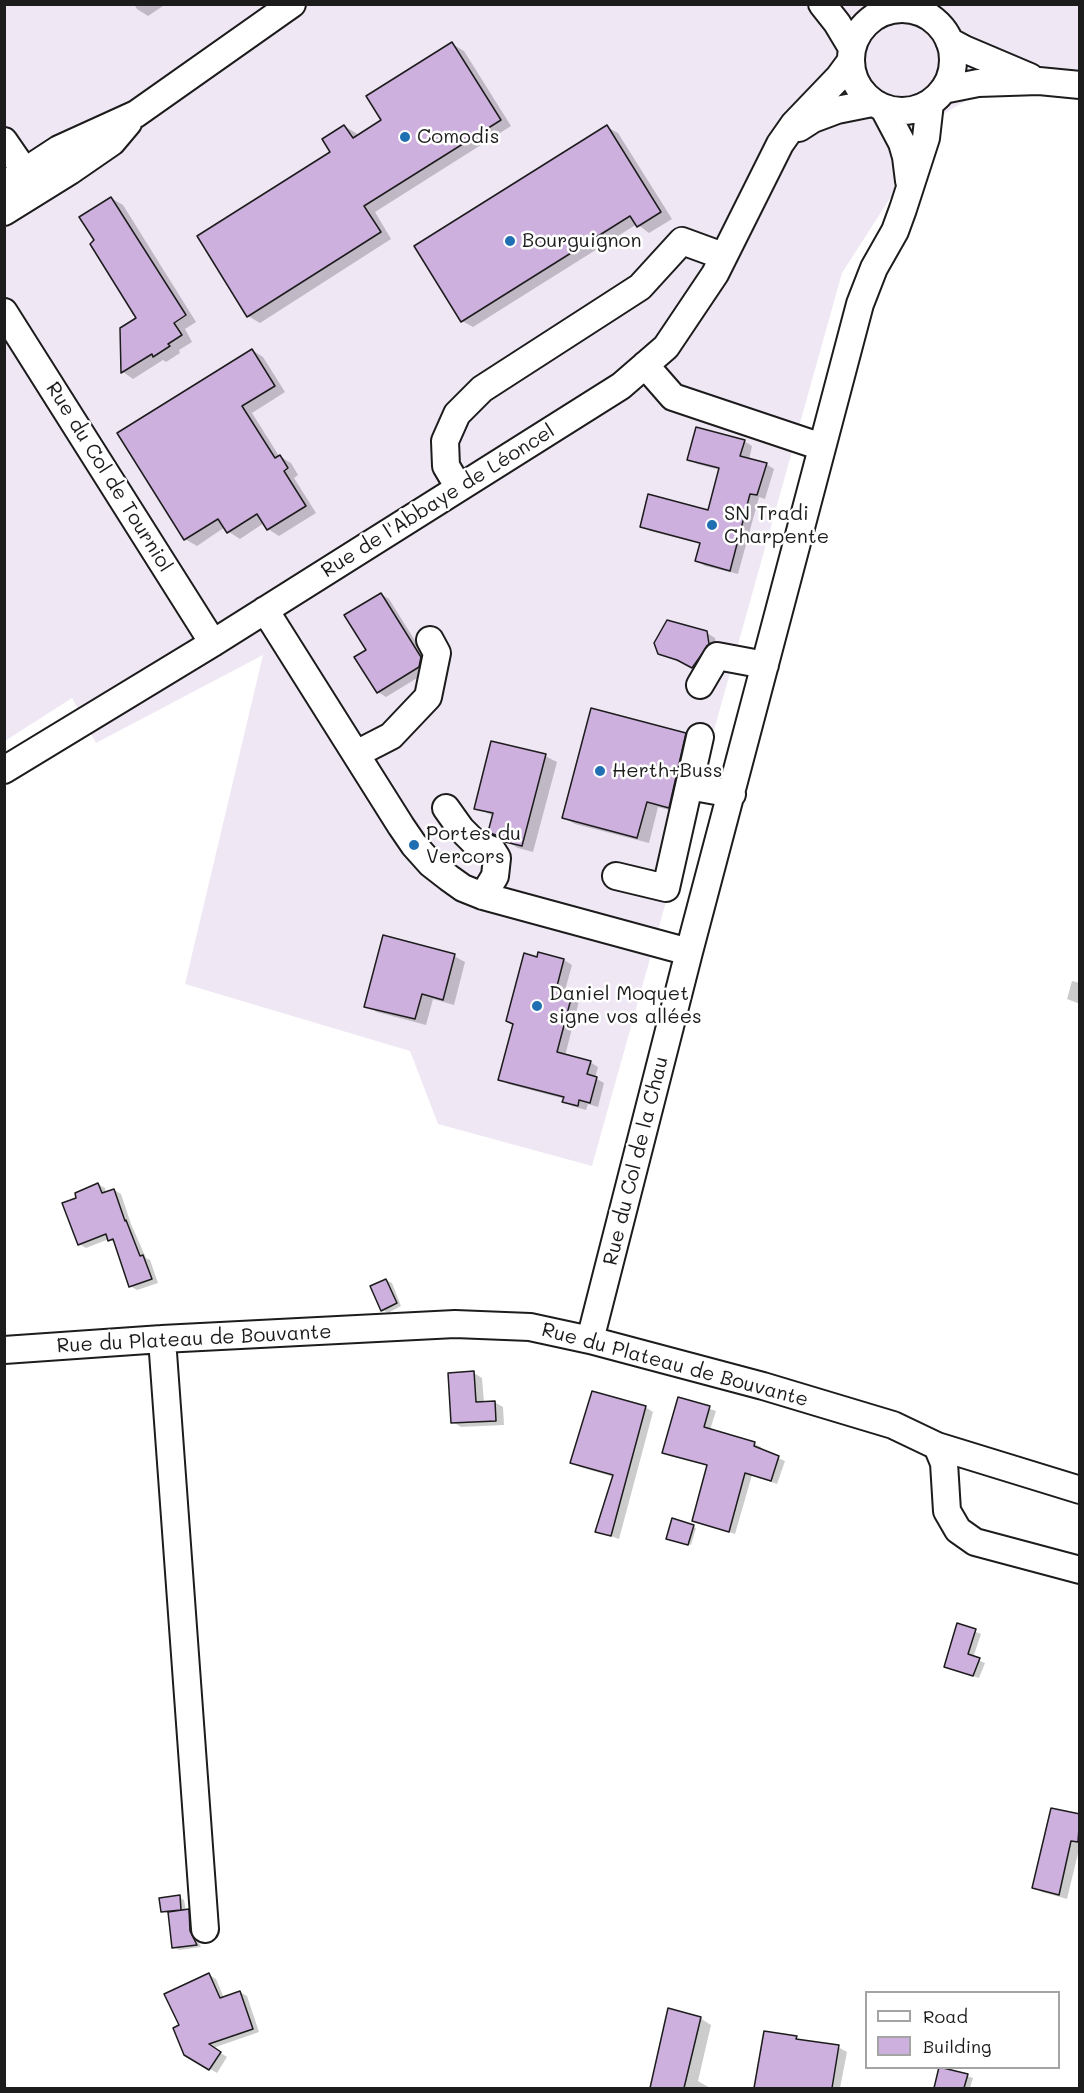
<!DOCTYPE html>
<meta charset="utf-8">
<style>
body{margin:0}
#map{position:relative;width:1084px;height:2093px;overflow:hidden;background:#fff;font-family:Mali,sans-serif}
canvas{display:block}
.frame{position:absolute;inset:0;border:6px solid #1c1c1c;pointer-events:none}
.legend{position:absolute;left:865px;top:1991px;width:195px;height:78px;box-sizing:border-box;background:#fff;border:2px solid #a4a4a4;margin:0;padding:8px 10px;list-style:none;font-size:18px;color:#1c1c1c}
.legend li{display:flex;align-items:center;gap:12px;height:30px}
.legend b{width:30px;border:2px solid #a4a4a4}
</style>
<div id="map">
<canvas width="1084" height="2093"></canvas>
<div class="frame"></div>
<ul class="legend">
<li><b style="height:8px;background:#fff"></b>Road</li>
<li><b style="height:16px;background:#cdb0dd"></b>Building</li>
</ul>
</div>
<script>
const context = document.querySelector('canvas').getContext('2d');
context.lineJoin = 'round';
function fill(path, color) { context.fillStyle = color; context.fill(path, 'evenodd'); }
const shape = rows => new Path2D(rows.map(r => 'M' + r).join(''));
function stroke(path, color, width, dash) { context.strokeStyle = color; context.lineWidth = width; context.lineCap = dash ? 'butt' : 'round'; context.setLineDash(dash || []); context.stroke(path); }
function write(font, color, halo, rows, align = 'center') {
  context.font = font + ' Mali,sans-serif'; context.lineWidth = 5; context.setLineDash([]); context.textBaseline = 'middle'; context.strokeStyle = halo; context.fillStyle = color; for (const [text, x, y, turn = 0] of rows) {
    context.save(); context.translate(x, y); context.rotate((+turn || 0) * Math.PI / 180); context.textAlign = isNaN(turn) ? turn : align; if (halo) context.strokeText(text, 0, 0); context.fillText(text, 0, 0); context.restore();
  }
}
fill(shape([
 [5,5,1079,5,1079,75,1031,63,945,113,842,273,592,1166,438,1124,410,1051,185,984,263,655,96,743,72,698,5,741]
]), '#f0e7f5');
fill(shape([
 [134,4,166,4,148,16,137,9],
 [452,44,464,51,511,126,375,212,391,239,260,323,248,316,199,236,332,152,344,126,356,133,358,136,383,120],
 [607,127,618,133,672,219,649,233,637,224,473,327,462,321],
 [111,198,123,205,196,322,185,329,192,342,179,350,180,353,166,362,163,360,133,379,123,372,121,329,138,318,96,241],
 [252,350,263,357,285,392,252,413,279,456,291,463,298,475,294,478,316,513,279,536,268,529,264,523,240,539,229,532,225,527,197,546,185,539],
 [744,441,752,446,749,460,766,464,774,469,765,499,759,497,738,574,705,566,697,561,701,544,650,531,642,526,709,512,720,470,697,464,689,459],
 [381,594,389,599,429,663,427,672,386,697,378,692,368,650],
 [707,633,715,638,717,649,701,672,687,664,668,658,659,653],
 [685,734,697,741,680,813,658,807,649,843,575,824,564,818],
 [545,756,557,762,533,852,518,848,506,841,494,816,475,808],
 [539,954,564,960,572,965,564,994,579,1001,565,1056,590,1062,598,1067,595,1078,604,1083,598,1107,588,1104,586,1110,572,1106,564,1102,565,1099,508,1084,500,1079,514,1025,507,1021],
 [454,956,465,962,454,1005,433,999,426,1025,377,1012,366,1006],
 [1072,981,1080,983,1080,1004,1067,999],
 [98,1184,105,1188,106,1193,114,1190,121,1194,131,1224,146,1258,150,1260,158,1283,137,1290,130,1286,115,1243,109,1239,86,1248,79,1244,78,1198],
 [386,1280,392,1283,401,1306,388,1313,383,1310],
 [474,1373,482,1378,484,1403,494,1402,503,1407,504,1425,461,1427,453,1422],
 [679,1399,716,1411,710,1430,755,1444,761,1447,760,1450,785,1461,777,1484,752,1475,735,1534,693,1520,709,1466,670,1456,664,1453],
 [645,1407,653,1412,619,1539,597,1531,614,1477,580,1467,572,1463],
 [673,1520,696,1528,691,1545,670,1539],
 [958,1625,981,1634,973,1658,985,1663,979,1678,951,1669],
 [1080,1815,1080,1845,1067,1899,1042,1892,1034,1887],
 [179,1897,184,1900,186,1911,193,1914,195,1935,201,1947,179,1950,174,1947,170,1914,162,1911],
 [209,1975,216,1979,224,1998,240,1992,247,1996,259,2032,213,2048,227,2057,217,2073,185,2054,181,2026],
 [669,2010,700,2018,711,2025,698,2081,710,2088,651,2088],
 [765,2033,796,2038,802,2041,838,2047,847,2052,840,2088,755,2088],
 [941,2068,973,2078,970,2088,935,2088]
]), '#0003');
const building = shape([
 [452,42,501,120,364,206,381,232,247,317,197,236,330,152,322,139,344,125,353,138,381,120,366,96,452,42],
 [607,125,661,212,637,227,630,216,461,322,414,246,607,125],
 [111,197,186,315,174,323,182,335,168,344,170,346,153,357,152,354,121,373,120,328,136,318,90,244,94,240,79,217,111,197],
 [252,349,275,386,242,406,275,458,280,455,288,468,284,471,306,506,267,530,257,514,227,533,218,519,184,540,117,433,252,349],
 [696,427,745,440,740,456,767,463,757,495,750,494,730,571,695,561,700,543,640,527,648,494,708,510,719,468,687,460,696,427],
 [381,593,421,657,419,667,377,693,354,657,366,650,344,615,381,593],
 [667,620,707,631,709,644,692,668,677,660,658,654,654,643,667,620],
 [591,708,686,733,669,808,647,802,637,838,562,818,591,708],
 [491,741,546,754,522,846,505,842,498,836,488,832,493,813,474,809,491,741],
 [383,935,455,954,443,1000,422,994,415,1019,364,1007,383,935],
 [538,952,564,959,556,990,572,995,557,1052,591,1061,587,1074,597,1077,590,1103,579,1100,578,1106,562,1102,564,1097,498,1080,513,1024,506,1021,524,953,537,957,538,952],
 [98,1183,102,1193,114,1189,125,1221,126,1220,140,1256,143,1255,152,1279,129,1287,113,1239,108,1241,106,1234,78,1245,62,1203,76,1198,75,1193,98,1183],
 [386,1279,397,1303,381,1311,370,1286,386,1279],
 [474,1371,476,1402,495,1401,496,1421,451,1423,448,1373,474,1371],
 [592,1391,646,1406,611,1536,595,1532,613,1475,570,1463,592,1391],
 [678,1397,710,1406,704,1427,755,1442,754,1446,779,1456,771,1481,745,1473,729,1532,692,1521,707,1465,662,1453,678,1397],
 [672,1518,694,1525,688,1545,666,1539,672,1518],
 [957,1623,976,1629,968,1654,980,1658,973,1676,944,1667,957,1623],
 [1051,1808,1080,1814,1078,1842,1071,1841,1059,1895,1032,1888,1051,1808],
 [180,1895,181,1910,161,1912,159,1898,180,1895],
 [189,1909,190,1931,197,1945,172,1948,168,1912,189,1909],
 [209,1973,220,1998,240,1991,253,2029,209,2044,221,2052,209,2070,184,2055,173,2028,179,2025,164,1994,209,1973],
 [668,2008,701,2017,684,2088,650,2088,668,2008],
 [764,2031,797,2036,796,2039,839,2045,832,2088,754,2088,764,2031],
 [939,2067,968,2074,964,2088,934,2088,939,2067]
]);
fill(building, '#cdb0dd');
stroke(building, '#1c1c1c', 1.5);
const minor = shape([
 [822,4,837,23,852,48],
 '851 60a51 51 0 1 1 102 0a51 51 0 1 1-102 0Z',
 [949,41,964,49,1030,77],
 [943,90,978,83,1039,81,1080,85],
 [884,109,902,143,906,157,909,181],
 [799,128,813,119,837,110,872,103],
 [4,141,35,186],
 [4,185,59,149,136,114,292,4],
 [4,212,70,171,112,142,128,123],
 [4,312,213,643],
 [645,365,673,397,822,447],
 [459,488,446,466,445,441,457,414,482,389,640,287,682,241,723,256],
 [265,610,401,826,414,845,431,864,449,878,463,888,483,896,689,952],
 [700,685,717,656,765,665],
 [356,754,391,736,428,697,437,653,430,640],
 [4,770,213,643,621,386,666,347,715,274,780,144,794,124,839,77,850,62],
 [689,786,732,794],
 [446,808,461,829,475,843,492,850,497,858,495,876,483,896],
 [616,876,666,888,700,737],
 [162,1339,205,1929],
 [590,1340,689,952,860,304,874,268,895,231,903,209,926,138,930,103],
 [4,1350,162,1339,455,1324,530,1327,590,1340,763,1386,893,1425,937,1446,1080,1490],
 [937,1446,944,1463,947,1511,958,1530,975,1542,1080,1570]
]);
stroke(minor, '#1c1c1c', 30);
stroke(minor, '#fff', 26);
for (const [x, y, r, color] of [
 [405,137,6,"#1f6fb2"],
 [510,241,6,"#1f6fb2"],
 [712,525,6,"#1f6fb2"],
 [600,771,6,"#1f6fb2"],
 [414,845,6,"#1f6fb2"],
 [537,1006,6,"#1f6fb2"]
]) { const dot = new Path2D(); dot.arc(x, y, r, 0, 2 * Math.PI); context.fillStyle = color; context.fill(dot); stroke(dot, '#fff', 2); }
write('20px', '#1c1c1c', '#fff', [
 ["Comodis",417,137],
 ["Bourguignon",522,241],
 ["SN Tradi",724,514],
 ["Charpente",724,537],
 ["Herth+Buss",612,771],
 ["Portes du",426,834],
 ["Vercors",426,857],
 ["Daniel Moquet",549,994],
 ["signe vos allées",549,1017]
], 'left');
write('20px', '#1c1c1c', '#fff', [
 ["Rue du Col de Tourniol",109,477,58],
 ["Rue de l'Abbaye de Léoncel",438,501,-32],
 ["Rue du Col de la Chau",636,1161,-76],
 ["Rue du Plateau de Bouvante",194,1339,-3],
 ["Rue du Plateau de Bouvante",675,1365,15]
]);
</script>
